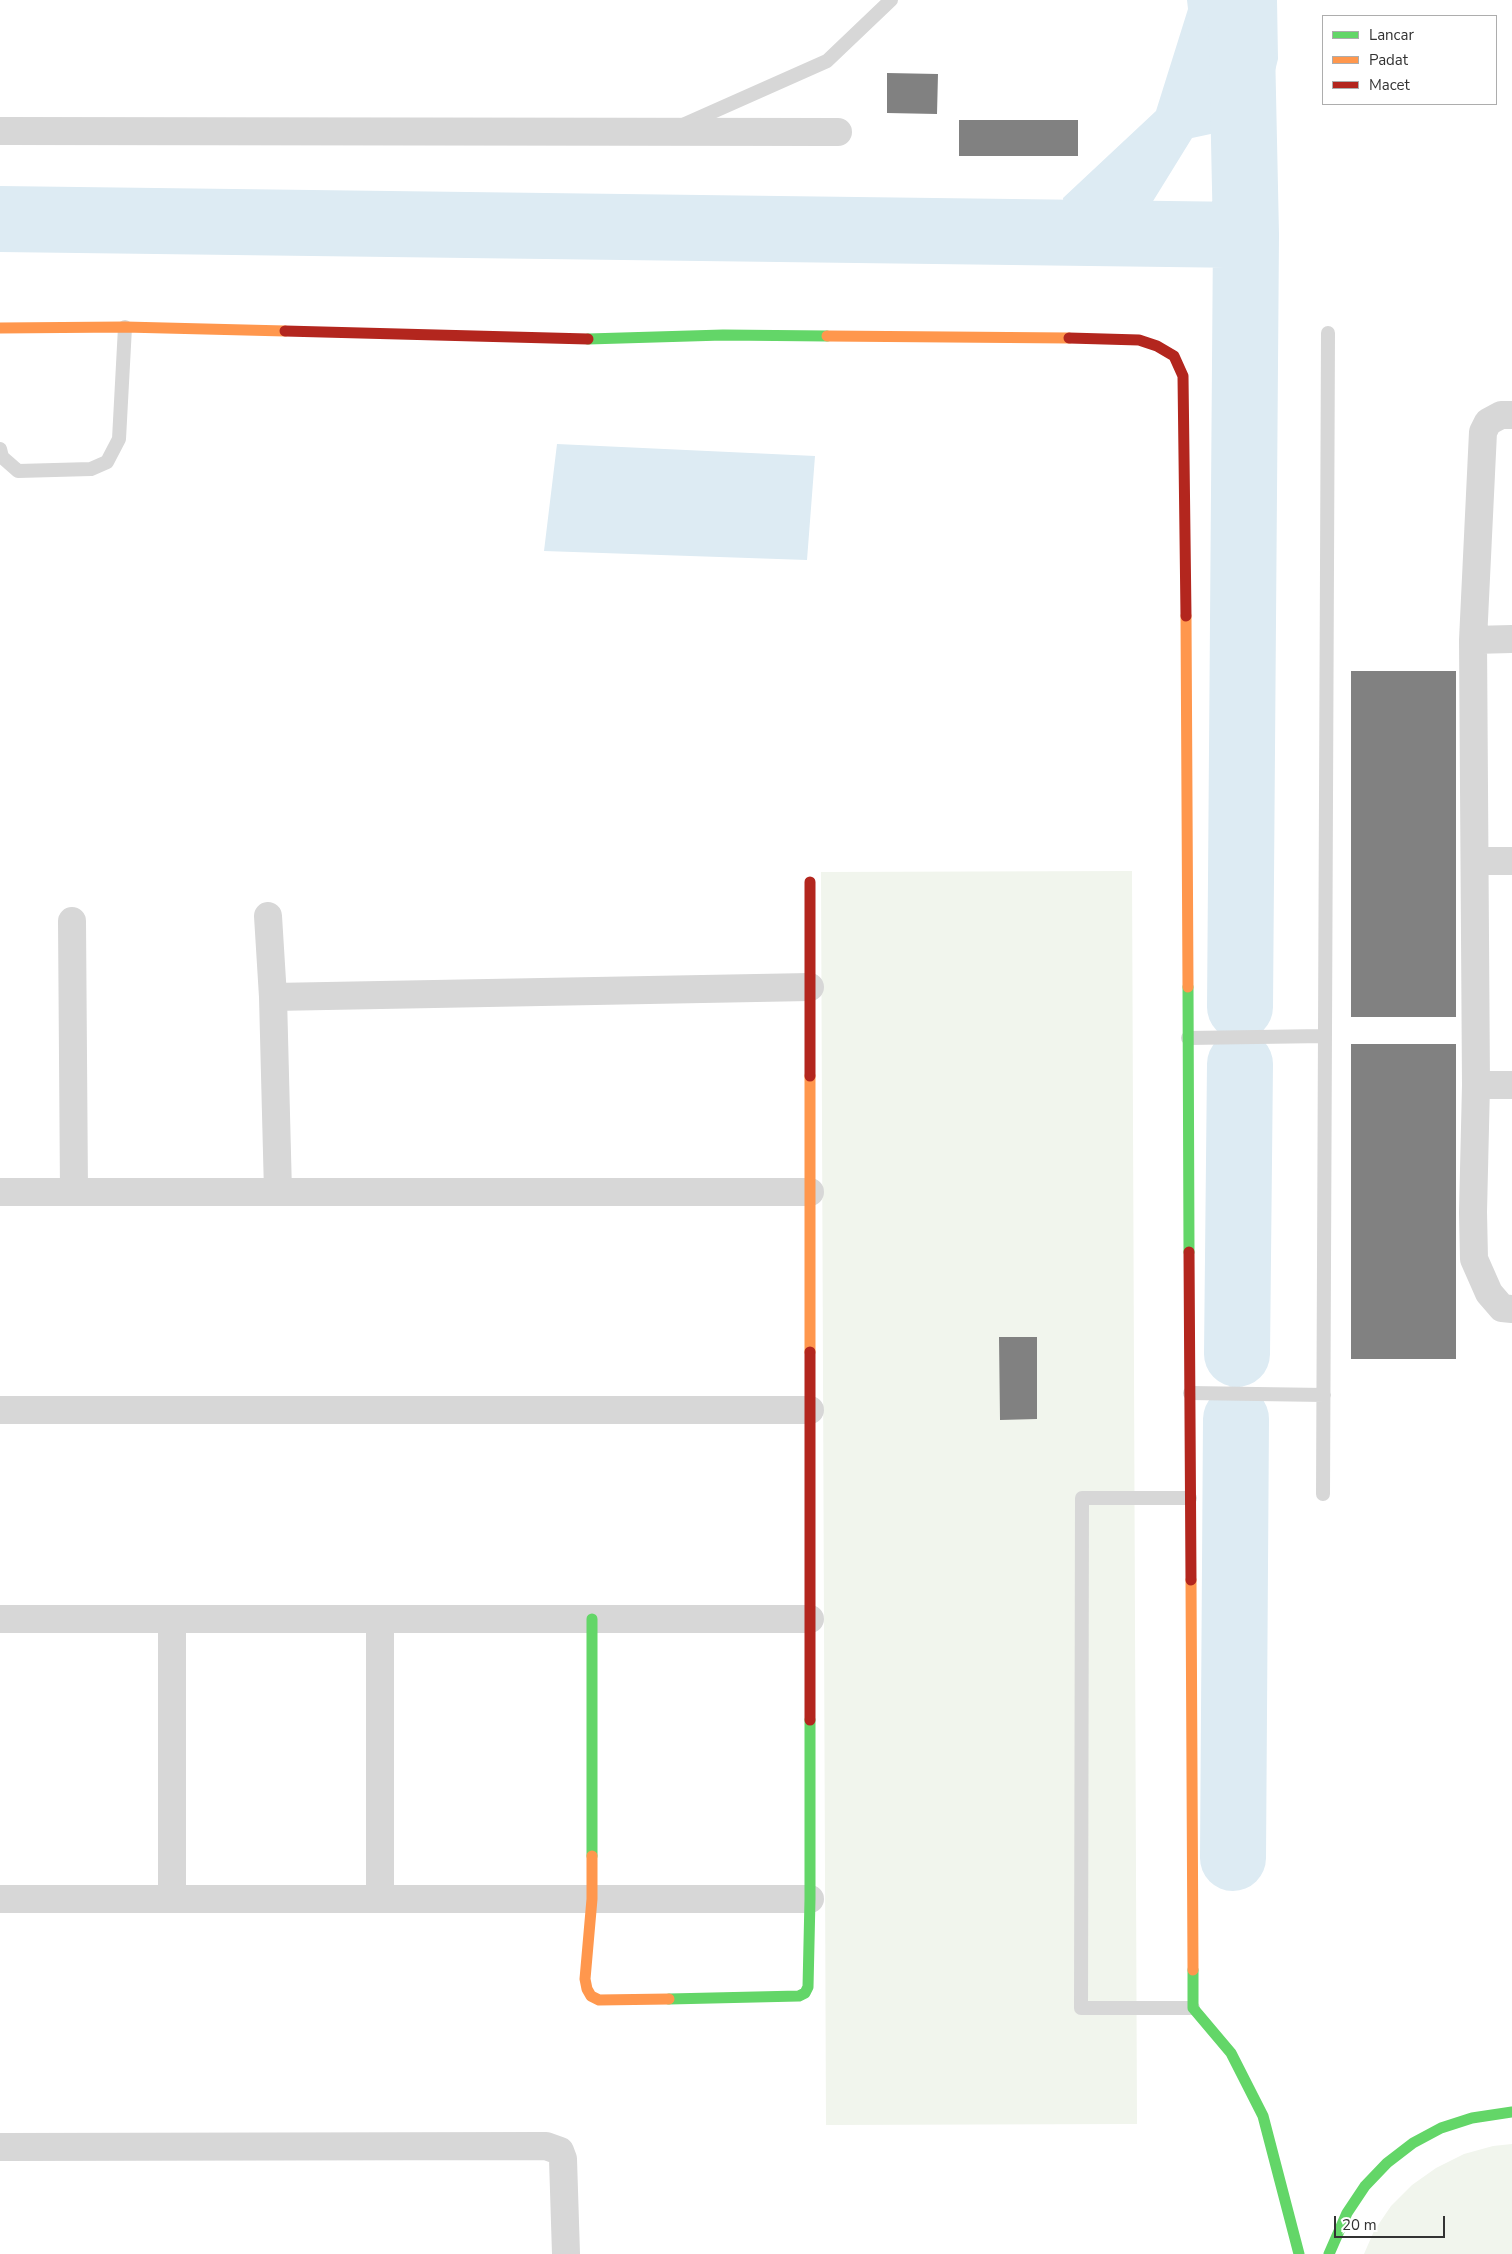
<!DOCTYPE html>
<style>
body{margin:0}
#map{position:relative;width:1512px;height:2254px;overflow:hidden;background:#fff;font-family:"Nunito Sans",sans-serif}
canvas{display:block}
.legend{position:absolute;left:1322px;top:15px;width:175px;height:90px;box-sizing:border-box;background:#fff;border:1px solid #adadad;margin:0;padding:6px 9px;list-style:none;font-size:15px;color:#333}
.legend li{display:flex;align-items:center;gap:10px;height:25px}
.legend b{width:25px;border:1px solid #adadad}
.scale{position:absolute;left:1334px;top:2216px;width:111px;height:22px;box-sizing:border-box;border:2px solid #333;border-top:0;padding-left:6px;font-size:15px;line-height:18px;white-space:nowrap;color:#333;-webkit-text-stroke:4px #fff;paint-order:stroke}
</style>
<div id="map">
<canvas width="1512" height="2254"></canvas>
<ul class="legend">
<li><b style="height:6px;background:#63d668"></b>Lancar</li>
<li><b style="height:6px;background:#ff974d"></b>Padat</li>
<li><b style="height:6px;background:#b3261e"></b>Macet</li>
</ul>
<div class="scale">20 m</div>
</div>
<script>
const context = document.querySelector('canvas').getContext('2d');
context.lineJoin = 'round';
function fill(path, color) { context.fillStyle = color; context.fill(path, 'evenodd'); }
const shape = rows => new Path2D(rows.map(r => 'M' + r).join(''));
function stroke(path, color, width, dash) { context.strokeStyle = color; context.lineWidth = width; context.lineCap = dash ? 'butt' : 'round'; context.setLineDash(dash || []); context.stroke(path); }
fill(shape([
 [1132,871,1137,2124,826,2125,821,872],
 [1512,2144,1512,2254,1364,2254,1374,2231,1391,2206,1412,2185,1436,2168,1464,2154,1493,2146]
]), '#f1f5ed');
fill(shape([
 [1187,0,1277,0,1278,59,1262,123,1192,138,1142,219,1142,265,1069,265,1063,198,1156,111,1188,9],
 [557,444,815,456,807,560,544,551]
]), '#ddebf3');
stroke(shape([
 [0,219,1246,235],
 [1240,1007,1246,235,1241,0],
 [1237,1354,1240,1064],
 [1233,1858,1236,1419]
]), '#ddebf3', 66);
fill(shape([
 [887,73,938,74,937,114,887,113],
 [959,120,1078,120,1078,156,959,156],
 [1351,671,1456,671,1456,1017,1351,1017],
 [1351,1044,1456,1044,1456,1359,1351,1359],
 [999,1337,1037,1337,1037,1419,1000,1420]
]), '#818181');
stroke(shape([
 [683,125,827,61,891,0],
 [0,449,2,457,18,471,91,469,107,462,119,439,125,327],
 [1188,1038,1325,1036],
 [1190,1393,1324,1395],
 [1323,1494,1328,333],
 [1190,1498,1082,1498,1081,2008,1193,2008]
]), '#d7d7d7', 14);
stroke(shape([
 [0,131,838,132],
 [1512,415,1501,415,1488,422,1483,432,1473,640,1476,1085,1473,1212,1474,1259,1489,1293,1502,1308,1512,1309],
 [1473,640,1512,639],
 [1476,861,1512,861],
 [268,916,273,997],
 [72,921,74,1192],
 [1476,1085,1512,1085],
 [0,1192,810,1192],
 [278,1192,273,997,810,987],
 [0,1410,810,1410],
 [0,1619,810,1619],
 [172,1619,172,1899],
 [380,1619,380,1899],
 [0,1899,810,1899],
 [0,2147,546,2146,560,2151,563,2159,566,2254]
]), '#d7d7d7', 28);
stroke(shape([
 [588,339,723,335,827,336],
 [1188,987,1189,1252],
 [592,1619,592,1856],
 [1193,1970,1193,2008,1231,2053,1263,2116,1299,2254],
 [669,1999,799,1996,805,1993,808,1987,810,1899,810,1720],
 [1329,2254,1347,2213,1365,2186,1387,2163,1413,2143,1441,2128,1472,2118,1512,2112]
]), '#63d668', 11);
stroke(shape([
 [0,328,125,327,285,331],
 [827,336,1069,338],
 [1186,616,1188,987],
 [810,1076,810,1352],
 [1191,1580,1193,1970],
 [592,1856,592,1899,585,1979,587,1989,591,1996,599,2000,669,1999]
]), '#ff974d', 11);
stroke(shape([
 [285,331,588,339],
 [1069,338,1139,340,1157,346,1174,356,1183,376,1186,616],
 [810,882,810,1076],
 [1189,1252,1191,1580],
 [810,1352,810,1720]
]), '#b3261e', 11);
</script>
